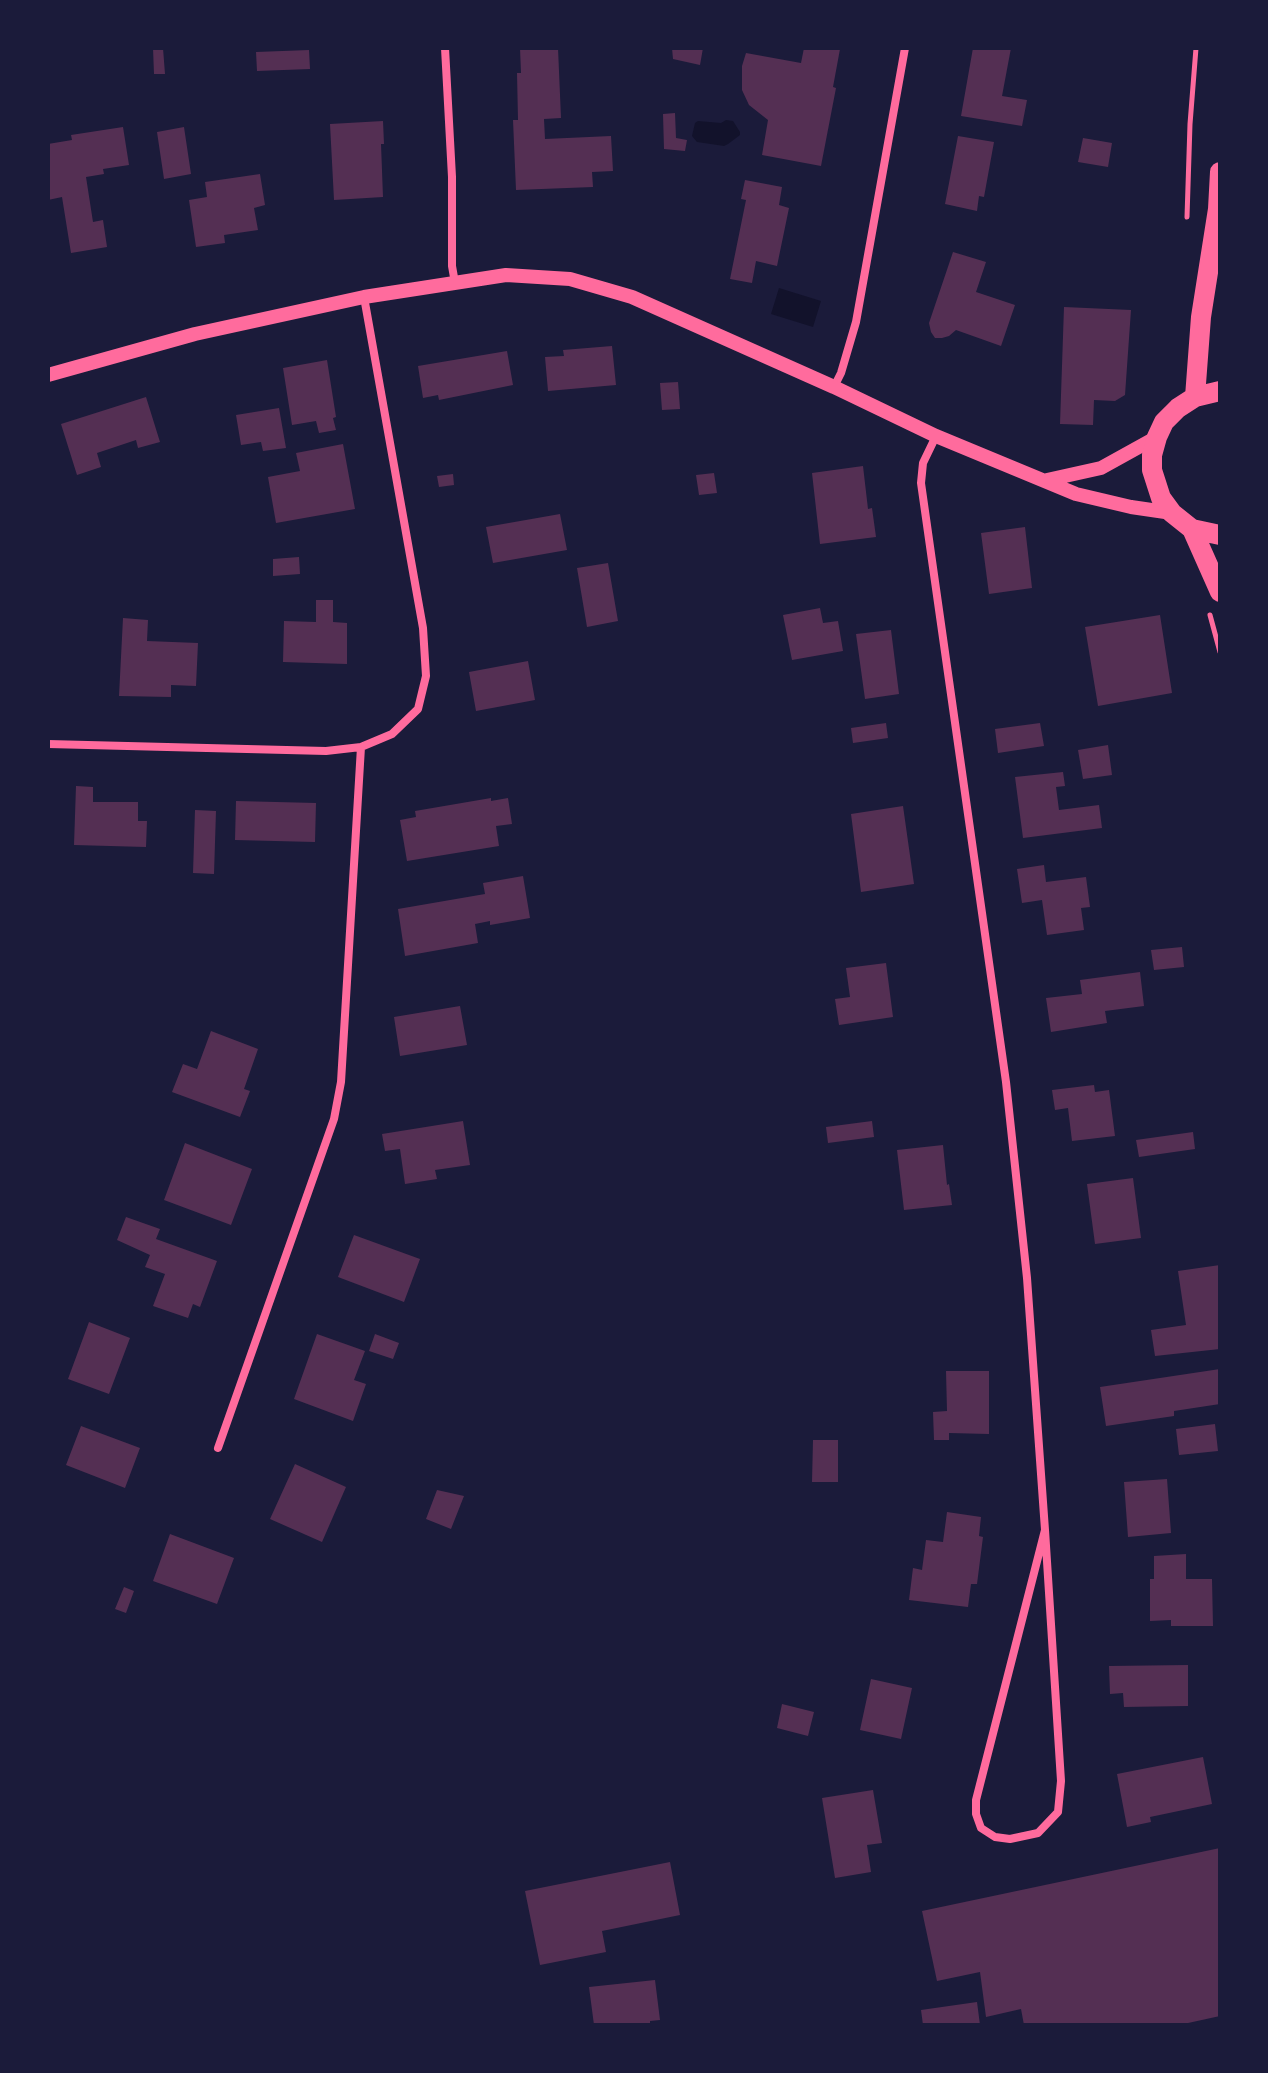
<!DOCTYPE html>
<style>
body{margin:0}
#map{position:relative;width:1268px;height:2073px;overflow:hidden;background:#1b1b3a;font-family:Barlow,sans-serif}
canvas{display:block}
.frame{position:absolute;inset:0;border:50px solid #1b1b3a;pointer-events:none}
</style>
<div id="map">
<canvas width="1268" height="2073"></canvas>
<div class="frame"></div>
</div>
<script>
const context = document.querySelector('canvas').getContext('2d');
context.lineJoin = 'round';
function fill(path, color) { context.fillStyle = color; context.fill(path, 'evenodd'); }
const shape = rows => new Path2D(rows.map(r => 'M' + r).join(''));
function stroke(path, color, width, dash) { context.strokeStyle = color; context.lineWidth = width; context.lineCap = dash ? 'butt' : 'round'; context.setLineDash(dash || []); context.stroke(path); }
fill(shape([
 [726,120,733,121,740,132,740,135,728,144,724,146,697,142,692,136,695,123,698,121,721,123],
 [779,288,821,301,813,327,771,314]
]), '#12122b');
fill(shape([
 [153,48,163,48,165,74,154,74],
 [520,48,558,48,561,118,544,119,545,139,611,136,613,171,592,172,593,187,516,190,513,120,518,120,517,73,521,73],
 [672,48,703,48,700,65,673,59],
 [804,48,840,49,833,87,836,88,821,166,762,155,768,120,749,105,742,90,742,66,746,53,801,63],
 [973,48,1011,48,1002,96,1027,100,1022,126,961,116],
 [309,50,310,69,257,71,256,52],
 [675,113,676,138,687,140,685,151,664,149,663,114],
 [383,121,384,144,381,144,383,197,334,200,330,124],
 [123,127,129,165,103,169,104,174,86,177,93,222,103,220,107,247,71,253,62,197,48,200,48,144,72,140,71,135],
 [184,127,191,174,164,179,157,132],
 [958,136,994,142,984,197,979,196,977,211,945,204],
 [1083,138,1112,143,1108,167,1078,162],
 [260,174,265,205,254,208,258,230,224,235,225,243,196,247,189,200,207,197,205,182],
 [745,180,782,187,779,205,789,208,777,266,756,261,752,283,730,279,746,200,741,199],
 [953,252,986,262,976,292,1015,305,1001,346,956,330,949,336,942,338,935,338,931,332,929,323],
 [1064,307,1131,310,1125,395,1115,401,1094,400,1093,425,1060,424],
 [612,346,616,385,548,391,545,357,564,356,563,350],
 [507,351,513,385,439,400,438,395,423,398,418,366],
 [327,360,336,417,333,418,336,430,319,433,316,421,292,425,283,368],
 [678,382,680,409,662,410,660,383],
 [146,397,160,442,138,448,136,440,97,453,101,467,77,475,61,424],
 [279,408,286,448,263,451,261,442,241,445,236,415],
 [343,444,355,509,276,523,268,477,300,471,296,453],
 [863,466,868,509,872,508,876,537,820,544,812,473],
 [714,473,717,493,699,495,696,475],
 [453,474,454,485,439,487,437,476],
 [560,514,567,550,493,563,486,527],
 [1025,527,1032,588,989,594,981,533],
 [299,557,300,574,273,576,273,559],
 [608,563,618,621,587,627,577,568],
 [316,600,333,600,333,622,347,623,347,664,283,662,284,621,316,622],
 [820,608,823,623,838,621,843,651,792,660,783,615],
 [1160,615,1172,693,1098,706,1085,627],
 [123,618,148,620,147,641,198,643,196,686,171,685,171,697,119,696],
 [891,630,899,694,865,699,856,634],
 [528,661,535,700,476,711,469,672],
 [886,723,888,738,853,743,851,728],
 [1040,723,1044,746,998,753,995,729],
 [1108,745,1112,775,1083,779,1078,750],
 [1063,772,1065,786,1056,787,1059,810,1099,805,1102,828,1023,838,1015,777],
 [76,786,93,787,93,802,138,802,138,821,147,821,146,847,74,845],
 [491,798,491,801,508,798,512,824,496,826,499,846,407,861,400,820,416,817,415,811],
 [236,801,316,803,315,842,235,840],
 [903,806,914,884,861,892,851,814],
 [195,810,216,811,214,874,193,873],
 [1044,865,1046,882,1086,877,1090,907,1081,908,1084,930,1047,935,1042,900,1022,903,1017,869],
 [523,876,530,918,490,925,490,921,475,924,478,943,405,956,398,909,485,894,483,883],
 [1182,947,1184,967,1154,970,1151,950],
 [886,963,893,1017,839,1025,835,999,850,997,846,968],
 [1140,972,1144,1006,1105,1011,1107,1023,1051,1032,1046,998,1082,994,1080,980],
 [460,1006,467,1045,400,1056,394,1017],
 [211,1031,258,1049,244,1089,250,1091,240,1117,172,1092,183,1064,197,1069],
 [1094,1085,1095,1092,1109,1090,1115,1136,1072,1141,1068,1108,1055,1110,1052,1090],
 [463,1121,470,1165,435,1170,437,1179,405,1184,400,1149,385,1151,382,1134],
 [872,1121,874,1137,828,1143,826,1127],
 [1193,1132,1195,1149,1139,1157,1136,1140],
 [185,1143,252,1169,231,1225,164,1200],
 [943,1145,947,1185,949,1184,952,1205,904,1210,897,1150],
 [1133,1178,1141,1238,1095,1244,1087,1184],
 [126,1217,160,1229,156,1239,217,1261,200,1307,193,1304,188,1318,153,1306,165,1274,145,1267,150,1255,117,1240],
 [354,1235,420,1259,404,1302,338,1277],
 [1220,1265,1220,1349,1155,1356,1151,1330,1186,1325,1178,1271],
 [89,1322,130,1338,109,1394,68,1379],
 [317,1334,365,1351,354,1380,366,1384,353,1421,294,1399],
 [375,1334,399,1343,393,1359,369,1351],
 [1220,1369,1220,1404,1174,1411,1174,1416,1106,1426,1100,1387],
 [946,1371,989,1371,989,1434,949,1433,949,1440,934,1440,933,1412,947,1411],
 [1215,1424,1218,1451,1179,1455,1176,1429],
 [81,1426,140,1448,125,1488,66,1465],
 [813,1440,838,1440,838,1482,812,1482],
 [295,1464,346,1487,322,1542,270,1519],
 [1167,1479,1171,1533,1128,1537,1124,1482],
 [437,1490,464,1496,451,1529,426,1519],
 [947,1512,981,1517,979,1536,983,1537,977,1584,971,1584,968,1607,909,1600,913,1568,922,1570,926,1540,943,1542],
 [170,1534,234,1558,217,1604,153,1581],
 [1186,1554,1186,1579,1212,1579,1213,1626,1171,1626,1171,1620,1150,1621,1150,1579,1154,1579,1154,1556],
 [124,1587,134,1591,126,1613,115,1609],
 [1188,1665,1188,1706,1124,1707,1123,1693,1110,1694,1109,1666],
 [871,1679,912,1688,901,1739,860,1730],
 [782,1704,814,1712,808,1736,777,1728],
 [1203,1757,1212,1804,1150,1817,1151,1822,1127,1827,1117,1774],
 [873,1790,882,1843,867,1845,871,1872,835,1878,822,1798],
 [1220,1848,1220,2016,1179,2025,1024,2025,1021,2009,986,2017,980,1972,937,1981,922,1911],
 [670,1862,680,1915,602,1931,606,1952,540,1965,525,1891],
 [655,1980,660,2020,650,2021,650,2025,594,2025,589,1987],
 [977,2002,980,2025,923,2025,921,2010]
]), '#542f53');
stroke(shape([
 [1187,217,1190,124,1196,48],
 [1210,615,1220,652]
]), '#ff6b9d', 5);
stroke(shape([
 [445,48,452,177,452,266,455,283],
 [834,387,841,373,856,322,905,48],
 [936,436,923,463,921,483,1006,1082,1027,1278,1045,1530,976,1800,976,1814,981,1828,995,1837,1010,1839,1038,1833,1058,1812,1061,1781,1045,1530],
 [48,744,326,751,361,747,392,734,418,709,426,676,423,628,364,297],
 [218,1448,334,1119,341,1082,361,747]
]), '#ff6b9d', 8);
stroke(shape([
 [48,375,195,334,364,297,506,275,570,279,632,297,834,387,936,436,1076,494,1131,507,1172,513],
 [1047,480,1101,468,1157,437]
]), '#ff6b9d', 14);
stroke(shape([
 [1220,391,1195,397,1178,408,1164,422,1157,437,1152,455,1152,470,1161,498,1172,513,1192,529,1220,535],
 [1195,397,1201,317,1218,209,1220,172],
 [1192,529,1220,592]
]), '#ff6b9d', 20);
</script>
